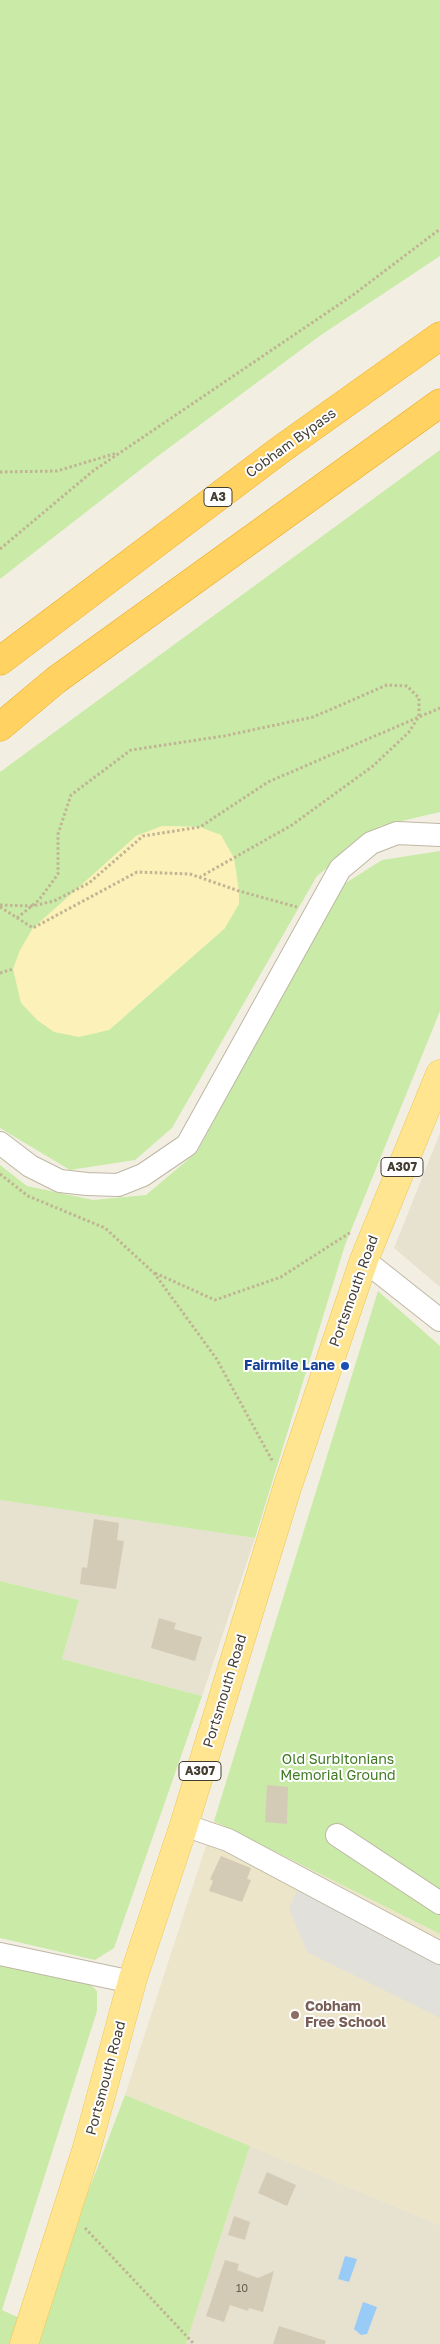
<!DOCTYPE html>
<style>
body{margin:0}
canvas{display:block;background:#f3eee2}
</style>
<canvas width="440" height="2344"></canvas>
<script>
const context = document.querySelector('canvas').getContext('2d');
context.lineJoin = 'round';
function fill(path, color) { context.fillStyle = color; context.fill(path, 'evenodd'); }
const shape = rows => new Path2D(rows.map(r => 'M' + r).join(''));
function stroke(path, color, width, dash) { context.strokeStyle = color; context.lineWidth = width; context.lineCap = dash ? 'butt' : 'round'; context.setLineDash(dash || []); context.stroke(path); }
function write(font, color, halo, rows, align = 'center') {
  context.font = font + ' "Golos Text",sans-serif'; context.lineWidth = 4; context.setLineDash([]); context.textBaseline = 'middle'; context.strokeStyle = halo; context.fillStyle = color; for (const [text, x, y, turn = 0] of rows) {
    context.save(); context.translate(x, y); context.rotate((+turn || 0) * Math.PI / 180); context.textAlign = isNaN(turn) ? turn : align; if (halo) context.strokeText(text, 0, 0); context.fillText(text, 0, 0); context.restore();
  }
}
fill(shape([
 [440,1133,440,1287,394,1248],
 [0,1500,255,1538,202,1696,62,1659,79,1600,0,1581],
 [250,2146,440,2225,440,2344,186,2344]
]), '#e7e1cf');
fill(shape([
 [214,1821,440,1934,440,2225,125,2095]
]), '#ede5ca');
fill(shape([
 [0,0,440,0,440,256,321,335,158,456,0,579],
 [440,450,440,812,380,826,317,876,172,1128,135,1160,70,1170,0,1128,0,772],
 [163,826,200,827,225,928,109,1030,136,836],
 [440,851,440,1011,345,1245,255,1538,0,1500,0,1165,27,1186,93,1200,146,1195,197,1152,341,886,382,860],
 [378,1291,440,1346,440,1934,214,1821],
 [0,1581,79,1600,62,1659,202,1696,114,1948,95,1960,0,1938],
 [0,1965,91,1985,97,1991,97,2011,2,2310,37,2326,125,2095,250,2146,186,2344,0,2344]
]), '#c9eba7');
fill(shape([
 [162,826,200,827,221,835,234,858,239,891,239,904,225,928,109,1030,79,1037,54,1032,37,1020,21,1003,13,969,20,950,33,928,136,836]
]), '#fbf1b9');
fill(shape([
 [300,1885,440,1959,440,2018,307,1952,289,1909]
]), '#e2e0db');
fill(shape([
 [345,2256,357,2259,349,2282,338,2279],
 [363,2302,377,2307,367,2334,361,2335,354,2329]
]), '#98cbf6');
fill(shape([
 [94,1519,119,1523,117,1540,124,1541,116,1589,80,1584,82,1567,87,1568],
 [159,1618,176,1623,174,1629,202,1637,195,1661,151,1648],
 [267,1785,288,1787,287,1824,265,1822],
 [221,1856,251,1868,247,1879,251,1880,242,1902,209,1891,213,1881,210,1879],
 [267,2172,296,2185,287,2206,258,2193],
 [234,2216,250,2222,245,2240,228,2235],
 [225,2260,239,2264,237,2270,258,2278,274,2271,263,2312,249,2308,248,2311,230,2305,224,2322,206,2316],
 [279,2326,326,2341,325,2344,273,2344]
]), '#d4cbb7');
const minor = shape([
 [0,1143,30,1166,60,1181,87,1184,118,1185,143,1175,187,1145,340,869,371,843,397,833,440,835],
 [364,1260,440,1320],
 [184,1825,228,1840,440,1953],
 [337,1835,440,1903],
 [0,1954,132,1982]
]);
const major = shape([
 [24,2344,86,2151,133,1978,184,1825,287,1488,364,1260,440,1074]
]);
const highway = shape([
 [0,661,280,450,440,336],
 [0,727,56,680,440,403]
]);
stroke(minor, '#beb7a4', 24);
stroke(major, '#edc756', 29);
stroke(highway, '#e9ab25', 29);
stroke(shape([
 [0,472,57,471,117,453],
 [0,549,93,471,353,295,440,229],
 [0,905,32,906,54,901,89,883,143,836,200,827,268,782,440,708],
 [0,907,33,928,137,872,190,874,239,891,297,907],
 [17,918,39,900,58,874,58,834,71,795,131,750,224,736,313,717,387,685,407,686,419,698,419,716,409,732,373,766,292,825,200,877],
 [0,973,13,969],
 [0,1174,28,1196,105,1228,154,1273,216,1358,273,1462],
 [155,1273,215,1300,281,1277,351,1232],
 [85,2228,194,2344]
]), '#c1b494', 3, [2.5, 2.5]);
stroke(minor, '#fff', 22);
stroke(major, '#ffe58f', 28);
stroke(highway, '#ffd261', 28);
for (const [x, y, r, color] of [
 [345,1366,5,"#1a4fb4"],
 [295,2015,5,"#8d6e63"]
]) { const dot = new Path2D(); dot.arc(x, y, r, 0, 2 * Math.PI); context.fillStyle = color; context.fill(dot); stroke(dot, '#fff', 2); }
write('11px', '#686153', null, [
 ["10",242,2289]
]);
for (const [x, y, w] of [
 [218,497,28],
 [402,1167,42],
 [200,1771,42]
]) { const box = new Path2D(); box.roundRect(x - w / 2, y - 9.5, w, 19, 4); context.fillStyle = '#fff'; context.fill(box); stroke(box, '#443e32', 1); }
write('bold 12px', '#443e32', null, [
 ["A3",218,497],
 ["A307",402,1167],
 ["A307",200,1771]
]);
write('14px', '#443e32', '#fff', [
 ["Cobham Bypass",291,443,-36],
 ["Portsmouth Road",354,1291,-70],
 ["Portsmouth Road",225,1691,-73],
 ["Portsmouth Road",106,2078,-75]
]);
write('bold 14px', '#164399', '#fff', [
 ["Fairmile Lane",335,1366]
], 'right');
write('14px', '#3f7a22', '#fff', [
 ["Old Surbitonians",338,1760],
 ["Memorial Ground",338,1776]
]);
write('bold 14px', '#785e54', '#fff', [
 ["Cobham",305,2007],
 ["Free School",305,2023]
], 'left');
</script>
